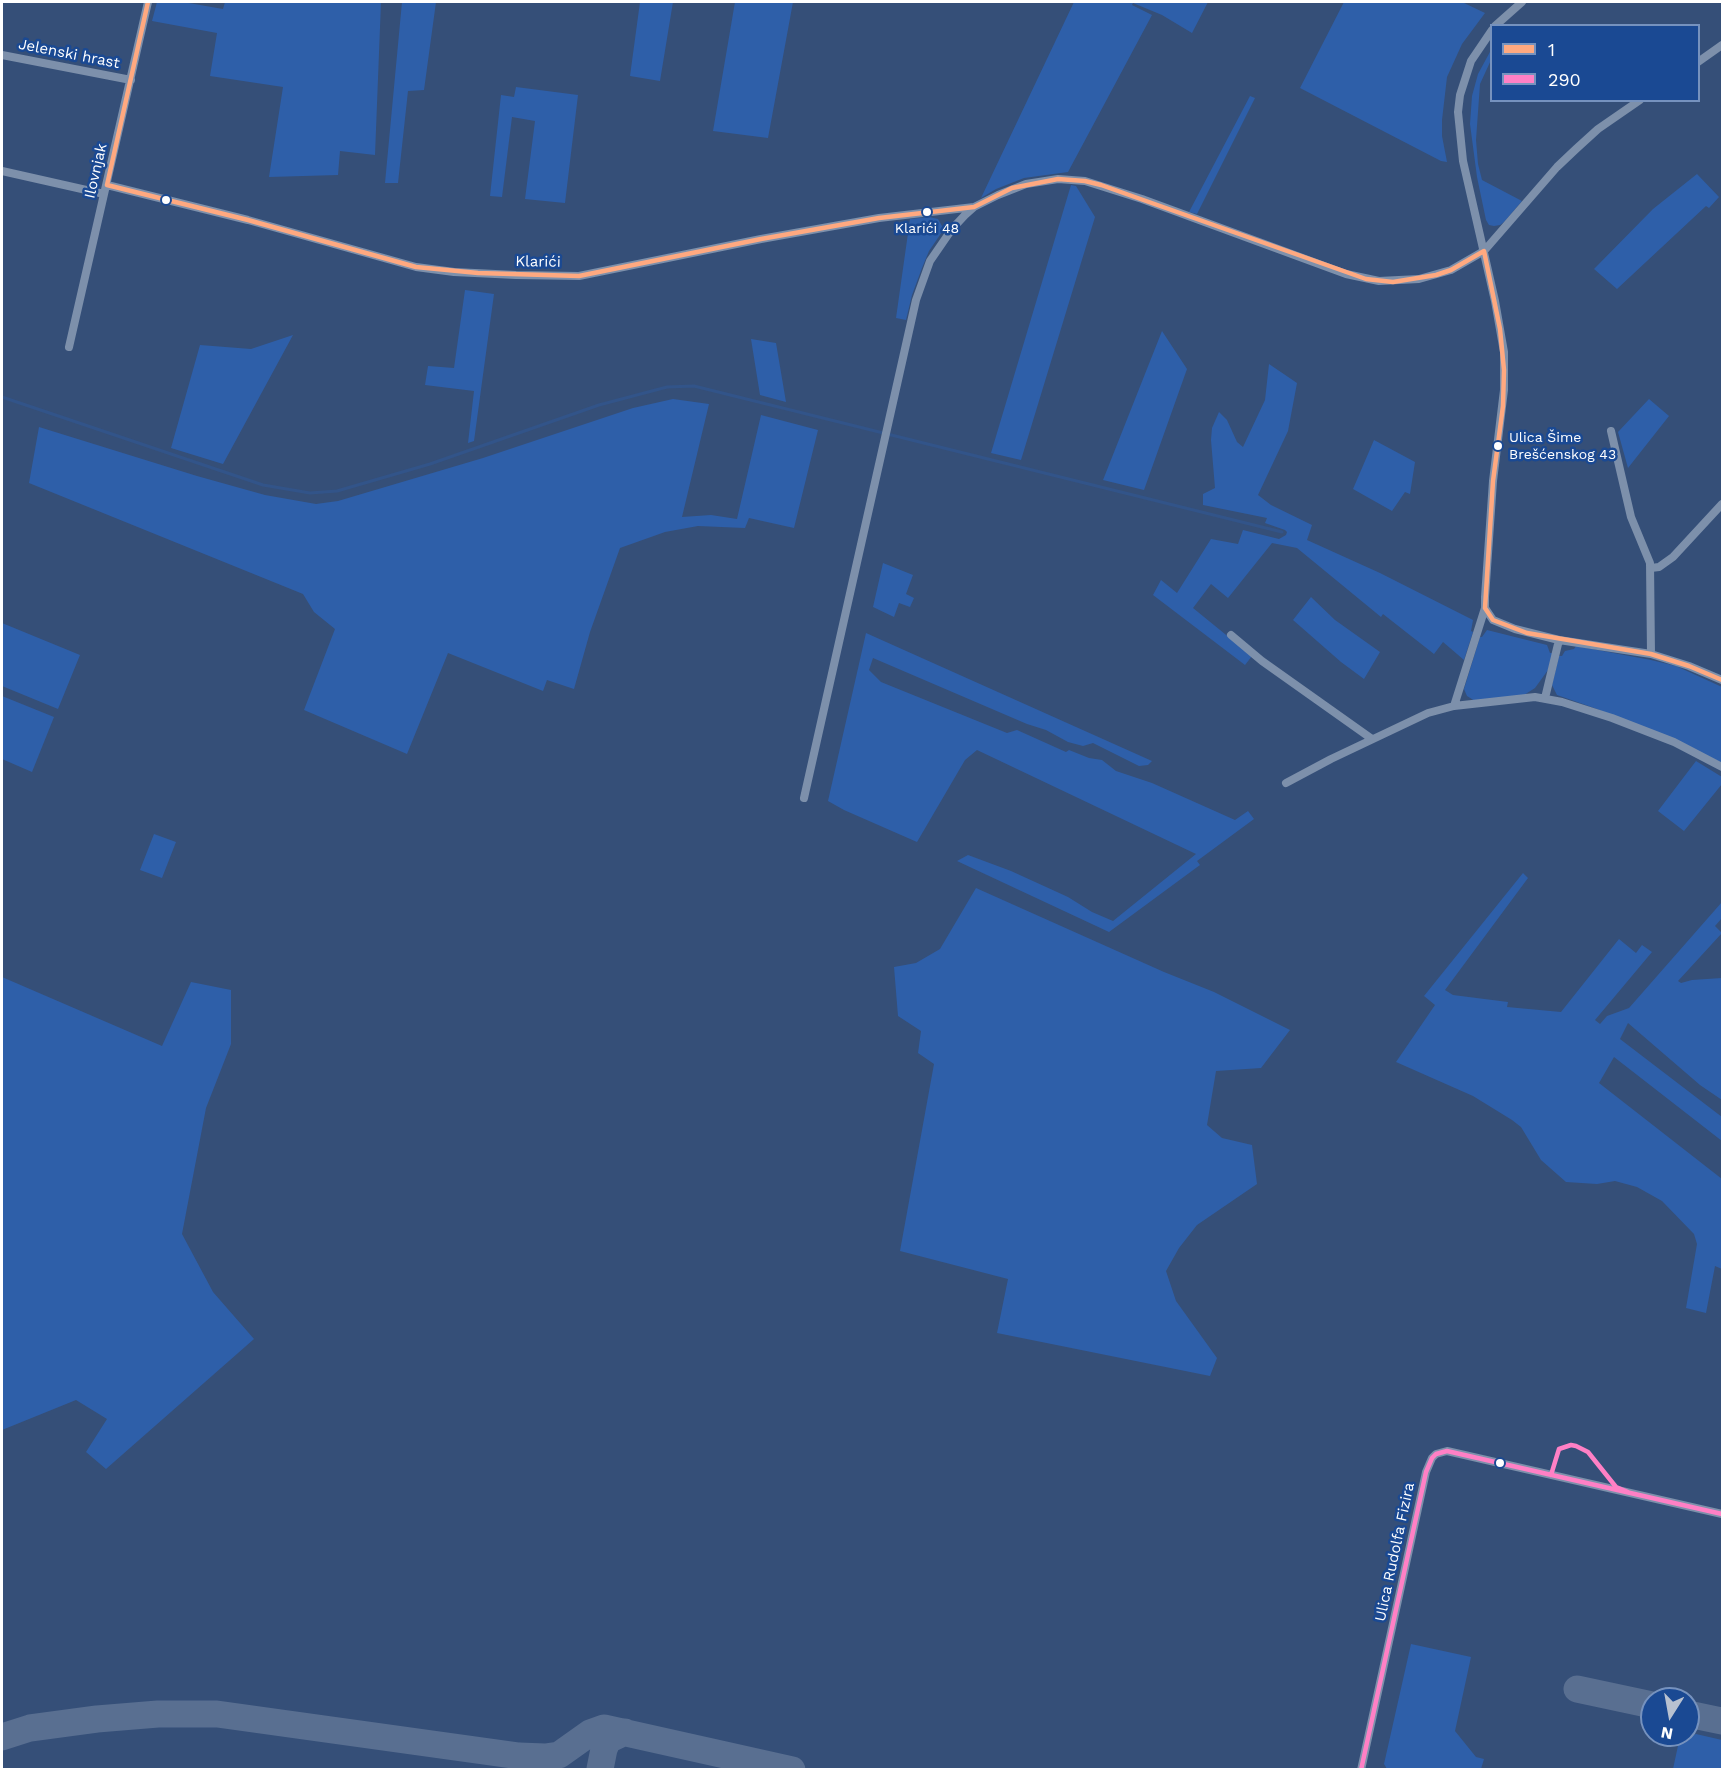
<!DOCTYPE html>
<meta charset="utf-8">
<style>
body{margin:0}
#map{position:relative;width:1724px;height:1771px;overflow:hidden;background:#354f78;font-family:"Work Sans",sans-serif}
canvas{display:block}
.frame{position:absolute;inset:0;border:3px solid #fff;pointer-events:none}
.legend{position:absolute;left:1490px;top:24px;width:210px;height:78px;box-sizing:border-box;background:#1a4993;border:2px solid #7692be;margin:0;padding:8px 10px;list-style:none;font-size:18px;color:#fff}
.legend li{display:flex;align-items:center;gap:12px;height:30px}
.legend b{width:30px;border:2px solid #7692be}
.north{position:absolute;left:1640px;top:1687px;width:60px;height:60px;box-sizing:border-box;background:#1a4993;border:2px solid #7692be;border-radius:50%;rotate:191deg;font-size:16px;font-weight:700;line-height:24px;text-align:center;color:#fff}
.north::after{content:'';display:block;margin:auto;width:21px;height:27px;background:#b8c1d0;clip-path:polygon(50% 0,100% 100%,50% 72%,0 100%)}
</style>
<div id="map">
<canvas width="1724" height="1771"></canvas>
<div class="frame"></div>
<ul class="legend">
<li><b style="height:8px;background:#ffa980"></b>1</li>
<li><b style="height:8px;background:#ff80c5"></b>290</li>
</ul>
<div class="north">N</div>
</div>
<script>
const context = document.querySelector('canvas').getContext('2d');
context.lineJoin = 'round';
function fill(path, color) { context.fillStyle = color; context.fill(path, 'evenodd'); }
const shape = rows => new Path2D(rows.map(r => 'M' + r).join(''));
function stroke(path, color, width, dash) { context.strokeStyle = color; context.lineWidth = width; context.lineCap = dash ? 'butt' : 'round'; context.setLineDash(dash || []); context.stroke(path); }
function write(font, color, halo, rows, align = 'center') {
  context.font = font + ' "Work Sans",sans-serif'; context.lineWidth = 5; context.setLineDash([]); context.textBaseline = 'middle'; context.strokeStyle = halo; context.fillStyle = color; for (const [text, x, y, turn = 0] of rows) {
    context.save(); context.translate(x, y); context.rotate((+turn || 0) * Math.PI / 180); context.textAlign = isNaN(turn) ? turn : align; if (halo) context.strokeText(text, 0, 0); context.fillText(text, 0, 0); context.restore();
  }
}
fill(shape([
 [157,2,183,2,223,9,225,2,381,2,375,155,340,151,338,175,269,177,283,87,210,76,217,33,152,21],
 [402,2,436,2,424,90,408,91,398,183,385,183],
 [640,2,673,2,660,81,630,76],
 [735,2,793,2,768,138,713,131],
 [1074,2,1208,2,1192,33,1162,15,1133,3,1132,5,1152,15,1068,172,1024,178,996,189,981,198],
 [1344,2,1462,2,1485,13,1462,44,1447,77,1442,120,1442,136,1447,162,1441,161,1300,88],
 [1491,50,1491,60,1480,84,1476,140,1478,164,1482,180,1522,201,1504,222,1500,225,1494,226,1489,225,1486,220,1477,177,1470,124,1472,96,1478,74],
 [516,87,578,95,565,203,525,199,535,121,512,117,502,197,490,196,501,95,514,97],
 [1250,96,1255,98,1197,214,1189,212],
 [1697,174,1719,197,1709,208,1706,206,1617,289,1594,269,1653,209],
 [1071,185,1076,186,1095,217,1021,460,991,453],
 [929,217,938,219,942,226,942,232,929,251,922,268,912,295,906,320,896,318,910,219],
 [465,290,494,294,474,441,468,443,474,391,425,385,428,366,454,368],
 [1162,331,1187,369,1144,490,1103,480],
 [293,335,223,464,171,448,200,345,251,349],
 [751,339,776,343,786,402,760,395],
 [1269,364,1297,383,1288,431,1258,495,1271,505,1312,525,1307,540,1380,573,1473,620,1471,631,1473,632,1464,660,1443,642,1434,654,1383,614,1381,617,1297,548,1272,543,1228,598,1211,584,1193,608,1252,656,1245,665,1153,595,1161,580,1177,593,1211,539,1238,544,1243,530,1279,539,1286,535,1287,532,1285,530,1265,523,1267,518,1203,505,1203,494,1215,488,1211,440,1212,428,1219,412,1227,420,1237,442,1243,447,1265,400],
 [673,399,709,404,682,517,711,515,737,519,761,415,818,430,794,528,749,518,745,528,698,526,665,532,620,548,590,632,574,689,547,680,543,691,448,653,407,754,304,710,335,629,314,612,303,594,29,483,39,427,197,476,265,495,316,504,338,501,483,458,633,408],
 [1649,399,1669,416,1628,468,1618,432],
 [1374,440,1415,462,1410,494,1405,492,1392,511,1353,489],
 [883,563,913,575,906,594,914,598,910,607,899,603,894,617,873,607],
 [1311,597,1335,620,1380,652,1364,679,1341,662,1293,620],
 [2,623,80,655,58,709,2,686],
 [1487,630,1547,645,1550,653,1553,653,1548,670,1535,688,1524,695,1475,701,1467,696,1464,689,1480,637,1482,637],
 [866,633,1152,761,1148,765,1139,766,1093,743,1083,746,1068,742,1046,730,1027,724,873,658,869,670,881,682,1007,733,1017,730,1066,752,1069,750,1089,758,1102,760,1116,771,1152,783,1235,820,1248,811,1254,819,1197,861,1200,865,1109,932,957,861,968,855,1011,871,1068,897,1092,912,1113,921,1196,854,977,750,965,760,917,842,844,810,828,801],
 [1576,646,1651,660,1676,666,1722,687,1722,763,1597,709,1557,695,1552,685,1559,656,1562,656,1565,651,1574,649],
 [2,696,54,717,32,772,2,759],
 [1696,761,1722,777,1722,784,1684,831,1658,811],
 [154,834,176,842,162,878,140,870],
 [1523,873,1528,878,1445,990,1453,995,1508,1002,1507,1007,1561,1012,1619,939,1636,953,1642,945,1652,952,1595,1020,1600,1024,1607,1016,1629,1008,1722,902,1722,918,1715,926,1722,933,1678,981,1681,983,1692,980,1722,978,1722,1100,1700,1085,1628,1023,1620,1039,1722,1117,1722,1141,1614,1057,1599,1083,1722,1179,1722,1269,1715,1266,1706,1313,1686,1308,1697,1244,1694,1234,1662,1201,1637,1187,1615,1181,1597,1184,1566,1182,1541,1160,1521,1127,1512,1120,1473,1096,1396,1062,1435,1005,1424,996],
 [976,888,1164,972,1214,992,1290,1030,1261,1068,1216,1071,1207,1125,1222,1138,1252,1145,1257,1184,1197,1225,1179,1248,1166,1271,1176,1301,1217,1358,1210,1376,997,1333,1008,1279,900,1251,934,1064,918,1053,921,1031,898,1016,894,967,916,963,940,949],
 [2,977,162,1046,191,982,231,990,231,1044,206,1108,182,1234,213,1292,254,1339,106,1469,86,1452,107,1419,76,1400,2,1430],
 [1411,1644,1471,1657,1455,1731,1476,1757,1484,1759,1481,1769,1387,1769,1384,1764],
 [1696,1734,1722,1740,1722,1769,1673,1769,1679,1741]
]), '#2e5fa9');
stroke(shape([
 [2,397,263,485,310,493,337,491,430,464,599,405,667,387,694,386,1282,532]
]), '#325489', 3);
stroke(shape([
 [1577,1689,1652,1705],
 [1688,1714,1722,1721],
 [2,1737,30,1728,97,1719,158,1714,217,1714,519,1756,545,1757,559,1755,590,1733,604,1728,792,1770],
 [600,1769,604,1749,608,1740,625,1732]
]), '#596f91', 27);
stroke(shape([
 [1495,26,1522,2],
 [1492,30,1471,61,1460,95,1458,112,1463,161,1495,301,1504,352,1504,390,1493,481,1485,597,1485,608,1493,620,1515,629,1559,640,1651,654,1689,666,1722,680],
 [2,55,131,80],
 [1698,62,1722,45],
 [2,171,104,194],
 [107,185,248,220,416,267,454,272,516,275,579,276,761,239,879,218,974,207],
 [69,347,148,2],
 [1611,431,1631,517,1650,563,1651,654],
 [1651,568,1659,567,1673,557,1722,504],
 [1231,635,1262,661,1372,739],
 [1545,698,1559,640],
 [1454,706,1485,608],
 [1286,783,1331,759,1428,713,1454,706,1535,697,1562,702,1612,718,1674,742,1722,767],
 [804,798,916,300,930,261,952,229,965,215,974,207,998,195,1026,184,1058,179,1085,181,1142,199,1346,274,1379,281,1419,279,1451,270,1484,251,1557,167,1576,149,1598,129,1640,100],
 [1361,1770,1426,1472,1432,1458,1436,1454,1447,1451,1722,1514]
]), '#7d90ab', 8);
stroke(shape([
 [148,2,107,185,248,220,416,267,478,273,579,276,761,239,879,218,974,207,1012,188,1058,179,1085,181,1101,185,1366,279,1393,282,1436,275,1451,270,1484,251,1500,329,1504,370,1503,406,1493,481,1485,608,1493,620,1527,633,1651,654,1689,666,1722,680]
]), '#ffa980', 4.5);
stroke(shape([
 [1551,1475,1559,1449,1571,1445,1576,1446,1588,1452,1616,1487,1628,1492],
 [1361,1770,1426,1472,1432,1458,1436,1454,1447,1451,1722,1514]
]), '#ff80c5', 4.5);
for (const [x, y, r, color] of [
 [166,200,5,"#fff"],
 [927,212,5,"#fff"],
 [1498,446,5,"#fff"],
 [1500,1463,5,"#fff"]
]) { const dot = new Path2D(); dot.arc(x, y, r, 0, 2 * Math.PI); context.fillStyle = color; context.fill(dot); stroke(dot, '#1a4993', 2); }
write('14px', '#fff', '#1a4993', [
 ["Klarići 48",927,229],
 ["Ulica Šime",1509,438,"left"],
 ["Brešćenskog 43",1509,455,"left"]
]);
write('15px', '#fff', '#1a4993', [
 ["Jelenski hrast",69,54,11],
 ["Ilovnjak",96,171,-77],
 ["Klarići",538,262,1],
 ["Ulica Rudolfa Fizira",1395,1552,-78]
]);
</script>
